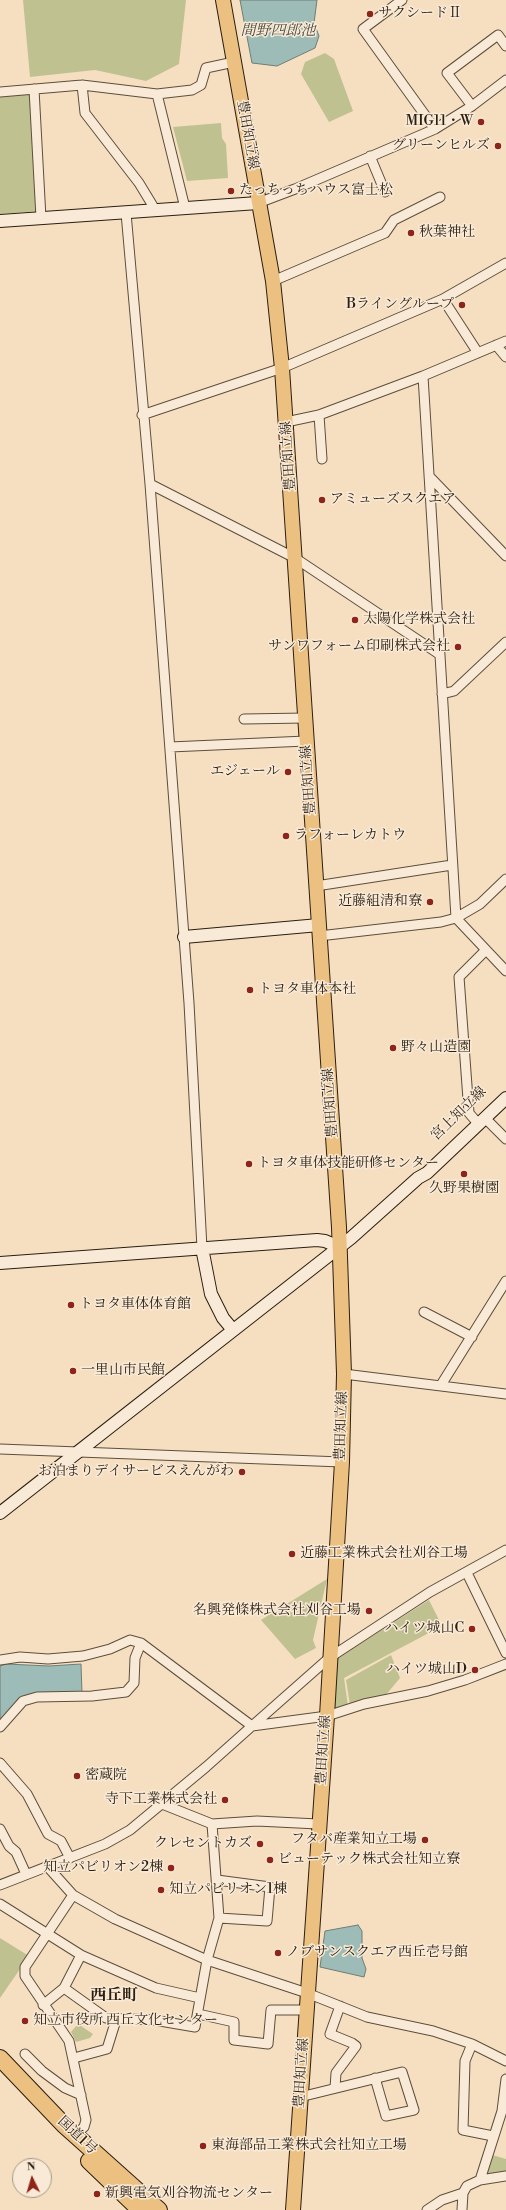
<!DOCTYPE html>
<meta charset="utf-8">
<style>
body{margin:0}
#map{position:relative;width:506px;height:2210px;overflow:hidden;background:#f6dfc1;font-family:"Libre Bodoni",serif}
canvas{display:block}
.north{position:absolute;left:12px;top:2158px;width:40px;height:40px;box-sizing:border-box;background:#f9ead7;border:1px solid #a69887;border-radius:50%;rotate:355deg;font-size:11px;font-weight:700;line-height:16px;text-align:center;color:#2a1e10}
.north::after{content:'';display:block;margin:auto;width:14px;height:18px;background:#8f2418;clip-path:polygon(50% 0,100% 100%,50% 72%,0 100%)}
</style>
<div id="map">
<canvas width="506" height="2210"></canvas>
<div class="north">N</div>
</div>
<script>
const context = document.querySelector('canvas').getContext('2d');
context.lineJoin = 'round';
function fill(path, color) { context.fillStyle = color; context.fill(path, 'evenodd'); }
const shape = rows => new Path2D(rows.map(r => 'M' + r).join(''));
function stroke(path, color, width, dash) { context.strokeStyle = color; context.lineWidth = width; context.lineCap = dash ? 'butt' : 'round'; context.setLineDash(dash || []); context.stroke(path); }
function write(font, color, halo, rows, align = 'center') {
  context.font = font + ' "Libre Bodoni","Noto Serif JP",serif'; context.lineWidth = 3; context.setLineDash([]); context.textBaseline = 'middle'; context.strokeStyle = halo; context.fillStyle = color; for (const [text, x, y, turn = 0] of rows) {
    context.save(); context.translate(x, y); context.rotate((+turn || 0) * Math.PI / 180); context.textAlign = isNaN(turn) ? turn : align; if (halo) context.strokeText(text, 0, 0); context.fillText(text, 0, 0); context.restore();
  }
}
fill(shape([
 [23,0,186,0,179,64,146,81,95,70,30,77],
 [325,53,334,59,353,111,329,122,301,74,305,62],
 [33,92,41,211,0,214,0,95],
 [221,123,222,138,226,144,228,178,187,181,173,127],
 [327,1579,313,1640,316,1648,295,1659,261,1620],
 [429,1600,442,1626,344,1678,348,1706,333,1711,335,1660],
 [391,1655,400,1678,385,1696,350,1705,346,1680],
 [0,1938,29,1956,0,1998],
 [78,2024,93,2034,90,2038,76,2042,71,2032],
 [489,2154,506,2159,506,2174,482,2178]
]), '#c0c190');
const water = shape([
 [240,0,317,0,314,23,319,36,315,48,277,66,252,63,240,0],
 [6,1664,49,1666,81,1664,82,1693,38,1693,0,1726,0,1666,6,1664],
 [358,1925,362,1931,362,1958,366,1969,364,1977,320,1967,325,1931,358,1925]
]);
fill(water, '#9dbcb7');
stroke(water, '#6f7d74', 1);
const street = shape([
 [402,0,363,29,435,129],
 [82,85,85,113,139,183,156,211],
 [34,89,41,218],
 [0,92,82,85,157,94,192,90,201,85,206,68,234,62],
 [157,94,185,208],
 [472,106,447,73,498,35,506,46],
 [370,156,385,192],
 [258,203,295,189,435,129,472,106,506,80],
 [126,213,150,484,189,1003,202,1248],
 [273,281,385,233,394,220,440,197],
 [443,299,478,353],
 [496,345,506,357],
 [423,376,456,918,480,904,506,879],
 [142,415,282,368,443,299,506,263],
 [319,415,322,459],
 [286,422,319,415,423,376,506,341],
 [429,476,506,556],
 [150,484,295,558,439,654],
 [442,694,454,691,506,642],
 [244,719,305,718],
 [170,747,306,741],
 [316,886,452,865],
 [319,936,441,922,456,918,506,971],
 [485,1118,506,1139],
 [475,1120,469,1113,459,977,486,950],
 [424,1312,472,1337],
 [344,1374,506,1394],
 [441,1385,506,1281],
 [0,1449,342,1462],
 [467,1573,506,1653],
 [0,1660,20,1657,48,1659,83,1656,110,1649,130,1640,141,1643,252,1726,329,1658,430,1592,506,1550],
 [0,1727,23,1701,37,1697,92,1696,126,1692,134,1683,135,1658,141,1643],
 [0,1763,27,1794,48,1834,61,1841,70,1858],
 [162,1804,212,1824,257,1821,318,1824],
 [0,1829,9,1846,16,1852,26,1874],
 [47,1866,73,1895,115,1919,207,1960,307,1993,367,2017,433,2031,472,2044,506,2061],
 [217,1880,270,1887,267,1921,219,1918],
 [0,1885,105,1844,130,1830,206,1767,252,1726,327,1716,364,1704,428,1691,465,1680,506,1664],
 [73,1895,25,1967,25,1976,69,2041,86,2120,84,2127,75,2135],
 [0,1904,81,1955,156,1988,200,1998],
 [64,1988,81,1955],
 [43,2005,64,1988,106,2018,154,2020,195,2027,207,1960,219,1918,212,1824],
 [198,2014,234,2022,234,2040,268,2044,271,2010,306,2010],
 [472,2044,465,2061,463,2130,493,2136],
 [25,2054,42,2071,65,2088,81,2095],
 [74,2058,107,2049,116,2020],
 [335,2088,336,2073,356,2046,352,2043,330,2034,340,2006],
 [300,2097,402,2072,414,2110,386,2116,375,2078],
 [480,2180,506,2176],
 [427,2210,442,2200,463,2193],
 [462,2210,463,2193,467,2186,480,2180,502,2111,506,2079]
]);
const secondary = shape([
 [0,221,258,203],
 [184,937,319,925],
 [202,1248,211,1294,223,1318,233,1330],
 [0,1263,317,1240,325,1241,339,1247],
 [0,1513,351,1238,418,1178,427,1173,506,1098]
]);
const primary = shape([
 [223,0,273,281,282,368,339,1227,344,1374,342,1462,327,1716,293,2210]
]);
const highway = shape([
 [0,2058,64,2125,159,2210],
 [89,2161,140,2210]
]);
stroke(street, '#5d4e3c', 11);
stroke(secondary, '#2a1e10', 14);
stroke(primary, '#2a1e10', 16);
stroke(highway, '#2a1e10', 18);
stroke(street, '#f9ead7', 9);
stroke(secondary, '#f9ead7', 12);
stroke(primary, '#ebc080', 14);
stroke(highway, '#ebc080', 16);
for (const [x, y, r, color] of [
 [370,14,4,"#8f2418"],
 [481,122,4,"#8f2418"],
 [498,146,4,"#8f2418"],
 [231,191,4,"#8f2418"],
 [411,233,4,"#8f2418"],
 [462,305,4,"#8f2418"],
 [322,500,4,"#8f2418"],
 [355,620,4,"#8f2418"],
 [458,647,4,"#8f2418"],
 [288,772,4,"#8f2418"],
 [286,836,4,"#8f2418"],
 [430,902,4,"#8f2418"],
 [250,990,4,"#8f2418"],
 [393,1048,4,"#8f2418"],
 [249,1164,4,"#8f2418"],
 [464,1174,4,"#8f2418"],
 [71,1305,4,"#8f2418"],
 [73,1371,4,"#8f2418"],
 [242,1472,4,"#8f2418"],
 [292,1554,4,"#8f2418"],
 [369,1611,4,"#8f2418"],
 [472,1629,4,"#8f2418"],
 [475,1670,4,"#8f2418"],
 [77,1776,4,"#8f2418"],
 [225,1800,4,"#8f2418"],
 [425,1840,4,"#8f2418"],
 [260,1844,4,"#8f2418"],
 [270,1860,4,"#8f2418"],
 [171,1868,4,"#8f2418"],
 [161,1890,4,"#8f2418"],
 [278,1953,4,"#8f2418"],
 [25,2021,4,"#8f2418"],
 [203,2146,4,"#8f2418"],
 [97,2194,4,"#8f2418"]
]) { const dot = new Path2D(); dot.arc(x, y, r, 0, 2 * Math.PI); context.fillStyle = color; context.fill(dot); stroke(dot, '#f9ead7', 1.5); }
write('14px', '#2a1e10', '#f9ead7', [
 ["サクシードⅡ",378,14],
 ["MIG11・W",473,122,"right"],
 ["グリーンヒルズ",490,146,"right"],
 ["たっちっちハウス富士松",239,191],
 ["秋葉神社",419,233],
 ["Bライングループ",454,305,"right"],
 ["アミューズスクエア",330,500],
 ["太陽化学株式会社",363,620],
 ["サンワフォーム印刷株式会社",450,647,"right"],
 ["エジェール",280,772,"right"],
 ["ラフォーレカトウ",294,836],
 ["近藤組清和寮",422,902,"right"],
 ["トヨタ車体本社",258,990],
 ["野々山造園",401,1048],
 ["トヨタ車体技能研修センター",257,1164],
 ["久野果樹園",464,1189,"center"],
 ["トヨタ車体体育館",79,1305],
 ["一里山市民館",81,1371],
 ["お泊まりデイサービスえんがわ",234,1472,"right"],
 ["近藤工業株式会社刈谷工場",300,1554],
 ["名興発條株式会社刈谷工場",361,1611,"right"],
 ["ハイツ城山C",464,1629,"right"],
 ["ハイツ城山D",467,1670,"right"],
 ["密蔵院",85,1776],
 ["寺下工業株式会社",217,1800,"right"],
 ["フタバ産業知立工場",417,1840,"right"],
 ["クレセントカズ",252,1844,"right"],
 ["ビューテック株式会社知立寮",278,1860],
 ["知立パビリオン2棟",163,1868,"right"],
 ["知立パビリオン1棟",169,1890],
 ["ノブサンスクエア西丘壱号館",286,1953],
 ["知立市役所 西丘文化センター",33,2021],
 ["東海部品工業株式会社知立工場",211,2146],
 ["新興電気刈谷物流センター",105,2194]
], 'left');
write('14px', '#2a1e10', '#f9ead7', [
 ["豊田知立線",247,135,80],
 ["豊田知立線",289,456,-94],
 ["豊田知立線",309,780,-94],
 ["豊田知立線",331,1103,-94],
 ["宮上知立線",459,1114,-44],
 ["豊田知立線",342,1426,-88],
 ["豊田知立線",324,1750,-86],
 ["豊田知立線",302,2073,-86],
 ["国道1号",77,2136,43]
]);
write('italic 15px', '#4c4d42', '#f9ead7', [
 ["間野四郎池",278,31]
]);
write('bold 16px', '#2a1e10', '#f9ead7', [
 ["西丘町",114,1996]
]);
</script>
